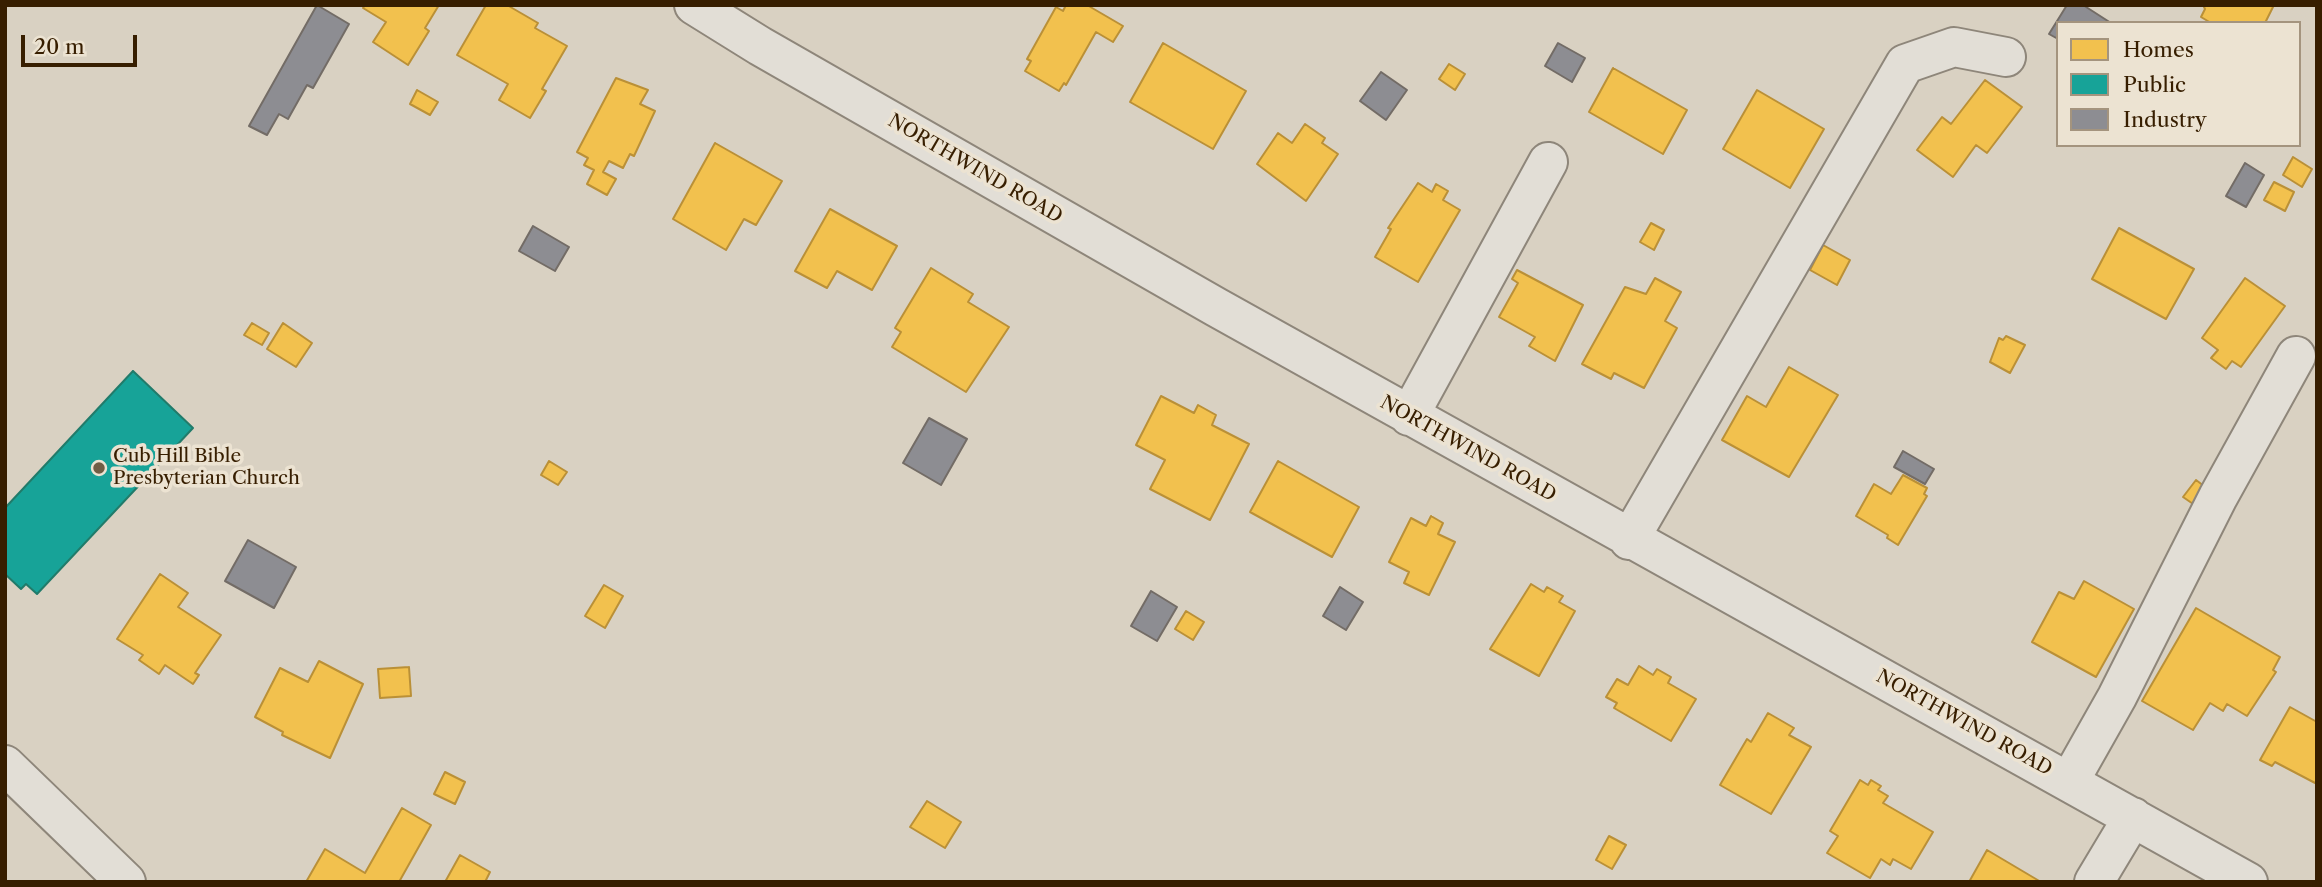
<!DOCTYPE html>
<style>
body{margin:0}
#map{position:relative;width:2322px;height:887px;overflow:hidden;background:#d9d1c2;font-family:"Libre Caslon Text",serif}
canvas{display:block}
.frame{position:absolute;inset:0;border:7px solid #371e00;pointer-events:none}
.legend{position:absolute;left:2056px;top:21px;width:245px;height:126px;box-sizing:border-box;background:#ece3d2;border:2px solid #a4947e;margin:0;padding:9px 12px;list-style:none;font-size:21px;color:#371e00}
.legend li{display:flex;align-items:center;gap:14px;height:35px}
.legend b{width:35px;border:2px solid #a4947e}
.scale{position:absolute;left:21px;top:35px;width:116px;height:32px;box-sizing:border-box;border:4px solid #371e00;border-top:0;padding-left:9px;font-size:21px;line-height:24px;white-space:nowrap;color:#371e00;-webkit-text-stroke:5px #ece3d2;paint-order:stroke}
</style>
<div id="map">
<canvas width="2322" height="887"></canvas>
<div class="frame"></div>
<ul class="legend">
<li><b style="height:19px;background:#f2c14e"></b>Homes</li>
<li><b style="height:19px;background:#17a398"></b>Public</li>
<li><b style="height:19px;background:#8d8d92"></b>Industry</li>
</ul>
<div class="scale">20 m</div>
</div>
<script>
const context = document.querySelector('canvas').getContext('2d');
context.lineJoin = 'round';
function fill(path, color) { context.fillStyle = color; context.fill(path, 'evenodd'); }
const shape = rows => new Path2D(rows.map(r => 'M' + r).join(''));
function stroke(path, color, width, dash) { context.strokeStyle = color; context.lineWidth = width; context.lineCap = dash ? 'butt' : 'round'; context.setLineDash(dash || []); context.stroke(path); }
function write(font, color, halo, rows, align = 'center') {
  context.font = font + ' "Libre Caslon Text",serif'; context.lineWidth = 7; context.setLineDash([]); context.textBaseline = 'middle'; context.strokeStyle = halo; context.fillStyle = color; for (const [text, x, y, turn = 0] of rows) {
    context.save(); context.translate(x, y); context.rotate((+turn || 0) * Math.PI / 180); context.textAlign = isNaN(turn) ? turn : align; if (halo) context.strokeText(text, 0, 0); context.fillText(text, 0, 0); context.restore();
  }
}
const homes = shape([
 [365,5,439,5,425,28,429,31,408,65,373,42,386,22,363,8,365,5],
 [486,5,507,5,538,23,535,28,567,46,542,89,546,91,530,118,499,100,508,84,457,55,486,5],
 [1066,5,1087,5,1123,26,1113,42,1096,32,1066,85,1064,83,1059,91,1025,71,1031,61,1027,59,1056,7,1063,11,1066,5],
 [2203,5,2274,5,2265,23,2211,23,2201,17,2205,9,2203,5],
 [1163,43,1246,91,1213,149,1130,102,1163,43],
 [1449,64,1465,74,1455,90,1439,79,1449,64],
 [1613,68,1687,110,1663,154,1589,112,1613,68],
 [616,78,648,90,640,104,655,111,634,156,630,154,623,168,609,161,603,172,616,179,607,195,587,184,594,170,584,165,588,158,577,152,616,78],
 [1985,80,2022,107,1987,153,1976,145,1953,177,1917,150,1942,117,1951,124,1985,80],
 [417,90,438,102,430,115,410,104,417,90],
 [1757,90,1824,129,1790,188,1723,149,1757,90],
 [1305,124,1325,138,1322,143,1338,154,1306,201,1257,164,1278,133,1292,143,1305,124],
 [715,143,782,181,756,225,744,219,726,250,673,219,715,143],
 [2293,157,2312,169,2302,187,2283,175,2293,157],
 [2274,182,2294,192,2285,211,2264,200,2274,182],
 [1418,183,1432,192,1436,184,1448,191,1443,200,1460,210,1418,282,1375,257,1391,229,1388,228,1418,183],
 [830,209,897,246,872,290,837,271,827,288,795,271,830,209],
 [1651,223,1664,230,1654,250,1640,242,1651,223],
 [2119,228,2194,269,2166,319,2092,279,2119,228],
 [1823,245,1850,260,1837,285,1810,270,1823,245],
 [931,268,973,294,968,302,1009,327,966,392,892,347,901,332,895,328,931,268],
 [1517,270,1583,305,1555,361,1529,346,1535,337,1499,317,1518,283,1512,279,1517,270],
 [1655,278,1681,292,1665,321,1677,328,1644,388,1614,373,1611,379,1582,364,1625,287,1646,294,1655,278],
 [2245,278,2285,306,2241,367,2232,361,2226,369,2211,358,2218,350,2202,338,2245,278],
 [252,323,269,333,262,345,244,335,252,323],
 [283,323,312,343,296,367,267,349,283,323],
 [2006,336,2025,345,2010,373,1990,362,1999,338,2003,340,2006,336],
 [1789,367,1838,395,1789,477,1722,440,1747,396,1766,407,1789,367],
 [1161,396,1194,413,1198,405,1216,415,1212,425,1249,444,1210,520,1150,489,1165,460,1136,445,1161,396],
 [549,461,567,472,558,485,541,475,549,461],
 [1278,461,1359,507,1332,557,1250,512,1278,461],
 [1903,475,1927,488,1924,494,1927,496,1898,545,1887,538,1888,535,1856,516,1874,484,1891,494,1903,475],
 [2196,480,2208,489,2196,506,2183,497,2196,480],
 [1431,516,1443,523,1438,534,1455,542,1429,595,1404,583,1409,572,1389,562,1411,518,1426,526,1431,516],
 [160,574,188,593,178,607,221,635,195,673,199,675,193,684,165,665,159,674,139,660,143,655,117,639,160,574],
 [2084,581,2134,609,2096,677,2032,642,2059,592,2074,599,2084,581],
 [1531,584,1544,592,1547,587,1563,596,1559,602,1575,611,1539,676,1490,649,1531,584],
 [604,585,623,596,605,628,585,616,604,585],
 [2196,608,2280,657,2273,670,2276,672,2247,716,2227,704,2223,711,2210,703,2193,730,2142,701,2196,608],
 [1186,611,1204,622,1193,640,1175,629,1186,611],
 [319,661,363,684,330,758,282,735,283,732,255,717,280,668,308,682,319,661],
 [1639,666,1653,675,1657,669,1671,677,1668,683,1696,699,1671,741,1614,708,1617,703,1606,697,1617,679,1628,685,1639,666],
 [409,667,411,696,380,698,378,669,409,667],
 [2290,707,2317,722,2317,784,2275,762,2272,766,2260,760,2290,707],
 [1768,713,1794,728,1789,735,1811,747,1771,814,1720,785,1747,739,1751,742,1768,713],
 [445,772,465,782,455,804,434,794,445,772],
 [1860,780,1868,785,1871,780,1881,786,1878,790,1888,796,1883,803,1933,832,1911,869,1893,859,1890,865,1881,859,1870,878,1827,853,1838,836,1830,831,1860,780],
 [927,801,961,822,945,848,910,827,927,801],
 [402,808,431,825,399,882,306,882,325,849,365,873,402,808],
 [1609,836,1626,845,1612,869,1596,860,1609,836],
 [1987,850,2041,882,1969,882,1987,850],
 [460,855,490,872,485,882,445,882,460,855]
]);
fill(homes, '#f2c14e');
stroke(homes, '#ba9037', 2);
const public = shape([
 [133,371,193,428,37,594,26,584,21,589,5,574,5,508,133,371]
]);
fill(public, '#17a398');
stroke(public, '#217b6a', 2);
const industry = shape([
 [317,5,349,24,313,88,307,85,288,119,279,114,267,135,249,126,317,5],
 [2067,5,2083,5,2111,23,2058,23,2058,39,2049,34,2067,5],
 [1558,43,1585,58,1572,82,1545,66,1558,43],
 [1381,72,1407,90,1386,120,1360,101,1381,72],
 [2245,163,2264,175,2246,207,2226,196,2245,163],
 [533,226,569,247,555,271,519,251,533,226],
 [929,418,967,439,941,485,903,463,929,418],
 [1903,451,1934,469,1925,484,1894,467,1903,451],
 [248,540,296,567,274,608,225,581,248,540],
 [1340,587,1363,602,1346,630,1323,616,1340,587],
 [1151,591,1177,607,1157,641,1131,626,1151,591]
]);
fill(industry, '#8d8d92');
stroke(industry, '#736c66', 2);
const minor = shape([
 [694,5,760,46,1216,307,2248,882],
 [1409,416,1548,162],
 [1629,540,1905,64,1954,47,2006,57],
 [5,765,126,882],
 [2069,782,2117,697,2218,497,2296,356],
 [2094,882,2133,817]
]);
stroke(minor, '#8e867a', 42);
stroke(minor, '#e2ded6', 38);
for (const [x, y, r, color] of [
 [99,468,7,"#705d44"]
]) { const dot = new Path2D(); dot.arc(x, y, r, 0, 2 * Math.PI); context.fillStyle = color; context.fill(dot); stroke(dot, '#ece3d2', 2.5); }
write('19px', '#371e00', '#ece3d2', [
 ["NORTHWIND ROAD",975,169,30],
 ["NORTHWIND ROAD",1468,449,29],
 ["NORTHWIND ROAD",1964,723,29]
]);
write('19px', '#371e00', '#ece3d2', [
 ["Cub Hill Bible",113,457],
 ["Presbyterian Church",113,479]
], 'left');
</script>
